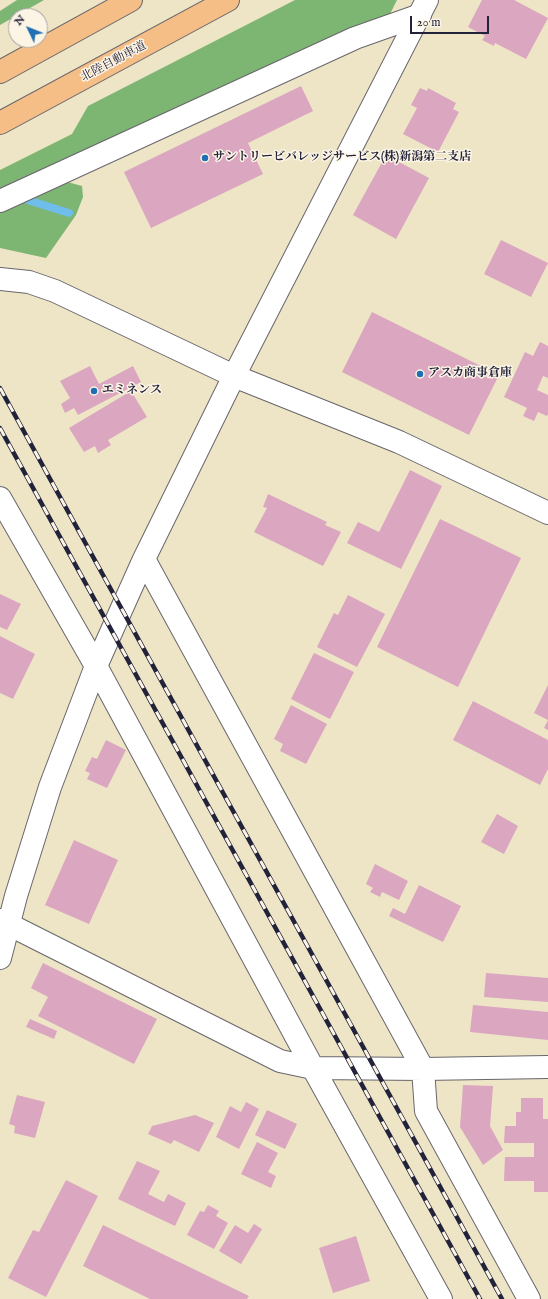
<!DOCTYPE html>
<meta charset="utf-8">
<style>
body{margin:0}
#map{position:relative;width:548px;height:1299px;overflow:hidden;background:#ede5c6;font-family:"IM FELL English",serif}
canvas{display:block}
.north{position:absolute;left:8px;top:8px;width:40px;height:40px;box-sizing:border-box;background:#fcf5e5;border:1px solid #a5a1a1;border-radius:50%;rotate:313deg;font-size:11px;font-weight:700;line-height:16px;text-align:center;color:#22223b}
.north::after{content:'';display:block;margin:auto;width:14px;height:18px;background:#1f6fb2;clip-path:polygon(50% 0,100% 100%,50% 72%,0 100%)}
.scale{position:absolute;left:410px;top:16px;width:79px;height:18px;box-sizing:border-box;border:2px solid #22223b;border-top:0;padding-left:5px;font-size:12px;line-height:14px;white-space:nowrap;color:#22223b;-webkit-text-stroke:3px #fcf5e5;paint-order:stroke}
</style>
<div id="map">
<canvas width="548" height="1299"></canvas>
<div class="north">N</div>
<div class="scale">20 m</div>
</div>
<script>
const context = document.querySelector('canvas').getContext('2d');
context.lineJoin = 'round';
function fill(path, color) { context.fillStyle = color; context.fill(path, 'evenodd'); }
const shape = rows => new Path2D(rows.map(r => 'M' + r).join(''));
function stroke(path, color, width, dash) { context.strokeStyle = color; context.lineWidth = width; context.lineCap = dash ? 'butt' : 'round'; context.setLineDash(dash || []); context.stroke(path); }
function write(font, color, halo, rows, align = 'center') {
  context.font = font + ' "IM FELL English","Noto Serif JP",serif'; context.lineWidth = 3; context.setLineDash([]); context.textBaseline = 'middle'; context.strokeStyle = halo; context.fillStyle = color; for (const [text, x, y, turn = 0] of rows) {
    context.save(); context.translate(x, y); context.rotate((+turn || 0) * Math.PI / 180); context.textAlign = isNaN(turn) ? turn : align; if (halo) context.strokeText(text, 0, 0); context.fillText(text, 0, 0); context.restore();
  }
}
fill(shape([
 [17,0,44,0,0,25,0,11],
 [295,0,397,0,390,14,0,194,0,170,72,134,88,106],
 [64,181,82,186,83,197,76,215,46,258,0,248,0,212]
]), '#7db573');
stroke(shape([
 [18,197,69,213]
]), '#6fbdea', 8);
fill(shape([
 [482,0,514,0,548,18,526,59,495,43,494,46,482,40,485,36,468,27],
 [301,86,313,111,248,143,263,174,151,228,124,172],
 [420,88,427,91,428,88,456,103,453,109,459,112,438,152,403,134,417,108,411,105],
 [386,155,429,178,396,239,353,215],
 [501,240,548,263,531,297,484,274],
 [372,312,499,375,469,435,342,372],
 [540,342,548,346,548,378,543,376,537,390,548,395,548,414,547,416,538,412,534,421,523,416,527,408,504,397,525,352,533,356],
 [90,366,99,384,133,366,141,382,78,415,74,408,65,413,61,404,70,398,60,381],
 [131,391,147,417,108,440,111,445,98,453,95,446,84,452,69,428],
 [410,470,442,486,401,569,347,543,358,522,379,532],
 [268,494,327,522,325,525,341,532,323,566,254,532,267,508,263,507],
 [440,519,521,558,458,687,377,647],
 [0,594,21,604,7,630,0,627],
 [348,595,385,614,357,667,317,647,334,613,338,615],
 [0,636,35,654,13,699,0,693],
 [314,653,354,672,330,719,291,699],
 [548,685,548,720,534,713],
 [473,701,548,740,548,769,540,785,453,740],
 [291,705,327,724,306,764,280,751,283,744,274,739],
 [548,720,548,730,544,728],
 [106,740,126,750,107,788,87,779,90,773,85,771,92,757,97,759],
 [497,814,518,826,504,854,481,842],
 [74,840,118,860,89,924,45,905],
 [375,864,408,881,399,900,382,892,380,897,370,892,373,888,366,884],
 [419,885,461,906,443,942,389,916,393,908,405,914],
 [43,963,157,1019,134,1064,38,1016,48,997,31,988],
 [486,973,548,978,548,1002,484,997],
 [473,1005,548,1012,548,1040,470,1032],
 [30,1019,57,1031,54,1039,26,1027],
 [463,1085,493,1086,490,1126,503,1150,483,1165,460,1127],
 [17,1095,45,1102,35,1138,14,1133,15,1126,9,1124],
 [521,1098,543,1098,543,1119,548,1119,548,1192,534,1192,534,1181,504,1181,505,1157,534,1157,534,1143,504,1143,505,1126,516,1126,516,1112,521,1112],
 [246,1102,259,1109,239,1149,216,1137,230,1106,241,1112],
 [267,1110,297,1124,285,1149,255,1135],
 [195,1115,214,1123,199,1152,174,1140,171,1144,148,1134,152,1126],
 [257,1142,278,1153,268,1172,276,1176,271,1188,241,1174],
 [137,1161,160,1171,148,1194,164,1202,168,1194,186,1203,175,1226,118,1199],
 [66,1180,98,1196,46,1297,8,1278,33,1230,39,1232],
 [208,1205,219,1211,216,1216,228,1223,214,1249,187,1235,200,1211,204,1212],
 [254,1224,262,1229,241,1264,219,1251,235,1225,248,1233],
 [103,1225,249,1296,247,1299,150,1299,83,1266],
 [356,1236,370,1281,333,1293,319,1248]
]), '#dba6c0');
const minor = shape([
 [0,201,355,38,420,15],
 [0,498,96,666,313,1068,441,1299],
 [0,920,280,1061,313,1068,423,1069,426,1111,529,1299]
]);
const tertiary = shape([
 [0,279,29,282,55,291,234,376,399,442,548,513],
 [144,559,423,1069,548,1067],
 [0,958,16,896,50,787,96,666,144,559,234,376,427,0]
]);
const motorway = shape([
 [0,72,131,0],
 [0,123,228,0]
]);
stroke(minor, '#69666c', 24);
stroke(tertiary, '#69666c', 24);
stroke(motorway, '#69666c', 24);
stroke(minor, '#fff', 22);
stroke(tertiary, '#fff', 22);
stroke(motorway, '#f5be86', 22);
const rail = shape([
 [0,388,502,1299],
 [0,428,480,1299]
]);
stroke(rail, '#22223b', 4.5);
stroke(rail, '#fcf5e5', 3, [9]);
for (const [x, y, r, color] of [
 [205,158,4,"#1f6fb2"],
 [420,374,4,"#1f6fb2"],
 [94,391,4,"#1f6fb2"]
]) { const dot = new Path2D(); dot.arc(x, y, r, 0, 2 * Math.PI); context.fillStyle = color; context.fill(dot); stroke(dot, '#fcf5e5', 1.5); }
write('12px', '#22223b', '#fcf5e5', [
 ["北陸自動車道",114,62,-28]
]);
write('bold 12px', '#22223b', '#fcf5e5', [
 ["サントリービバレッジサービス(株)新潟第二支店",213,158],
 ["アスカ商事倉庫",428,374],
 ["エミネンス",102,391]
], 'left');
</script>
